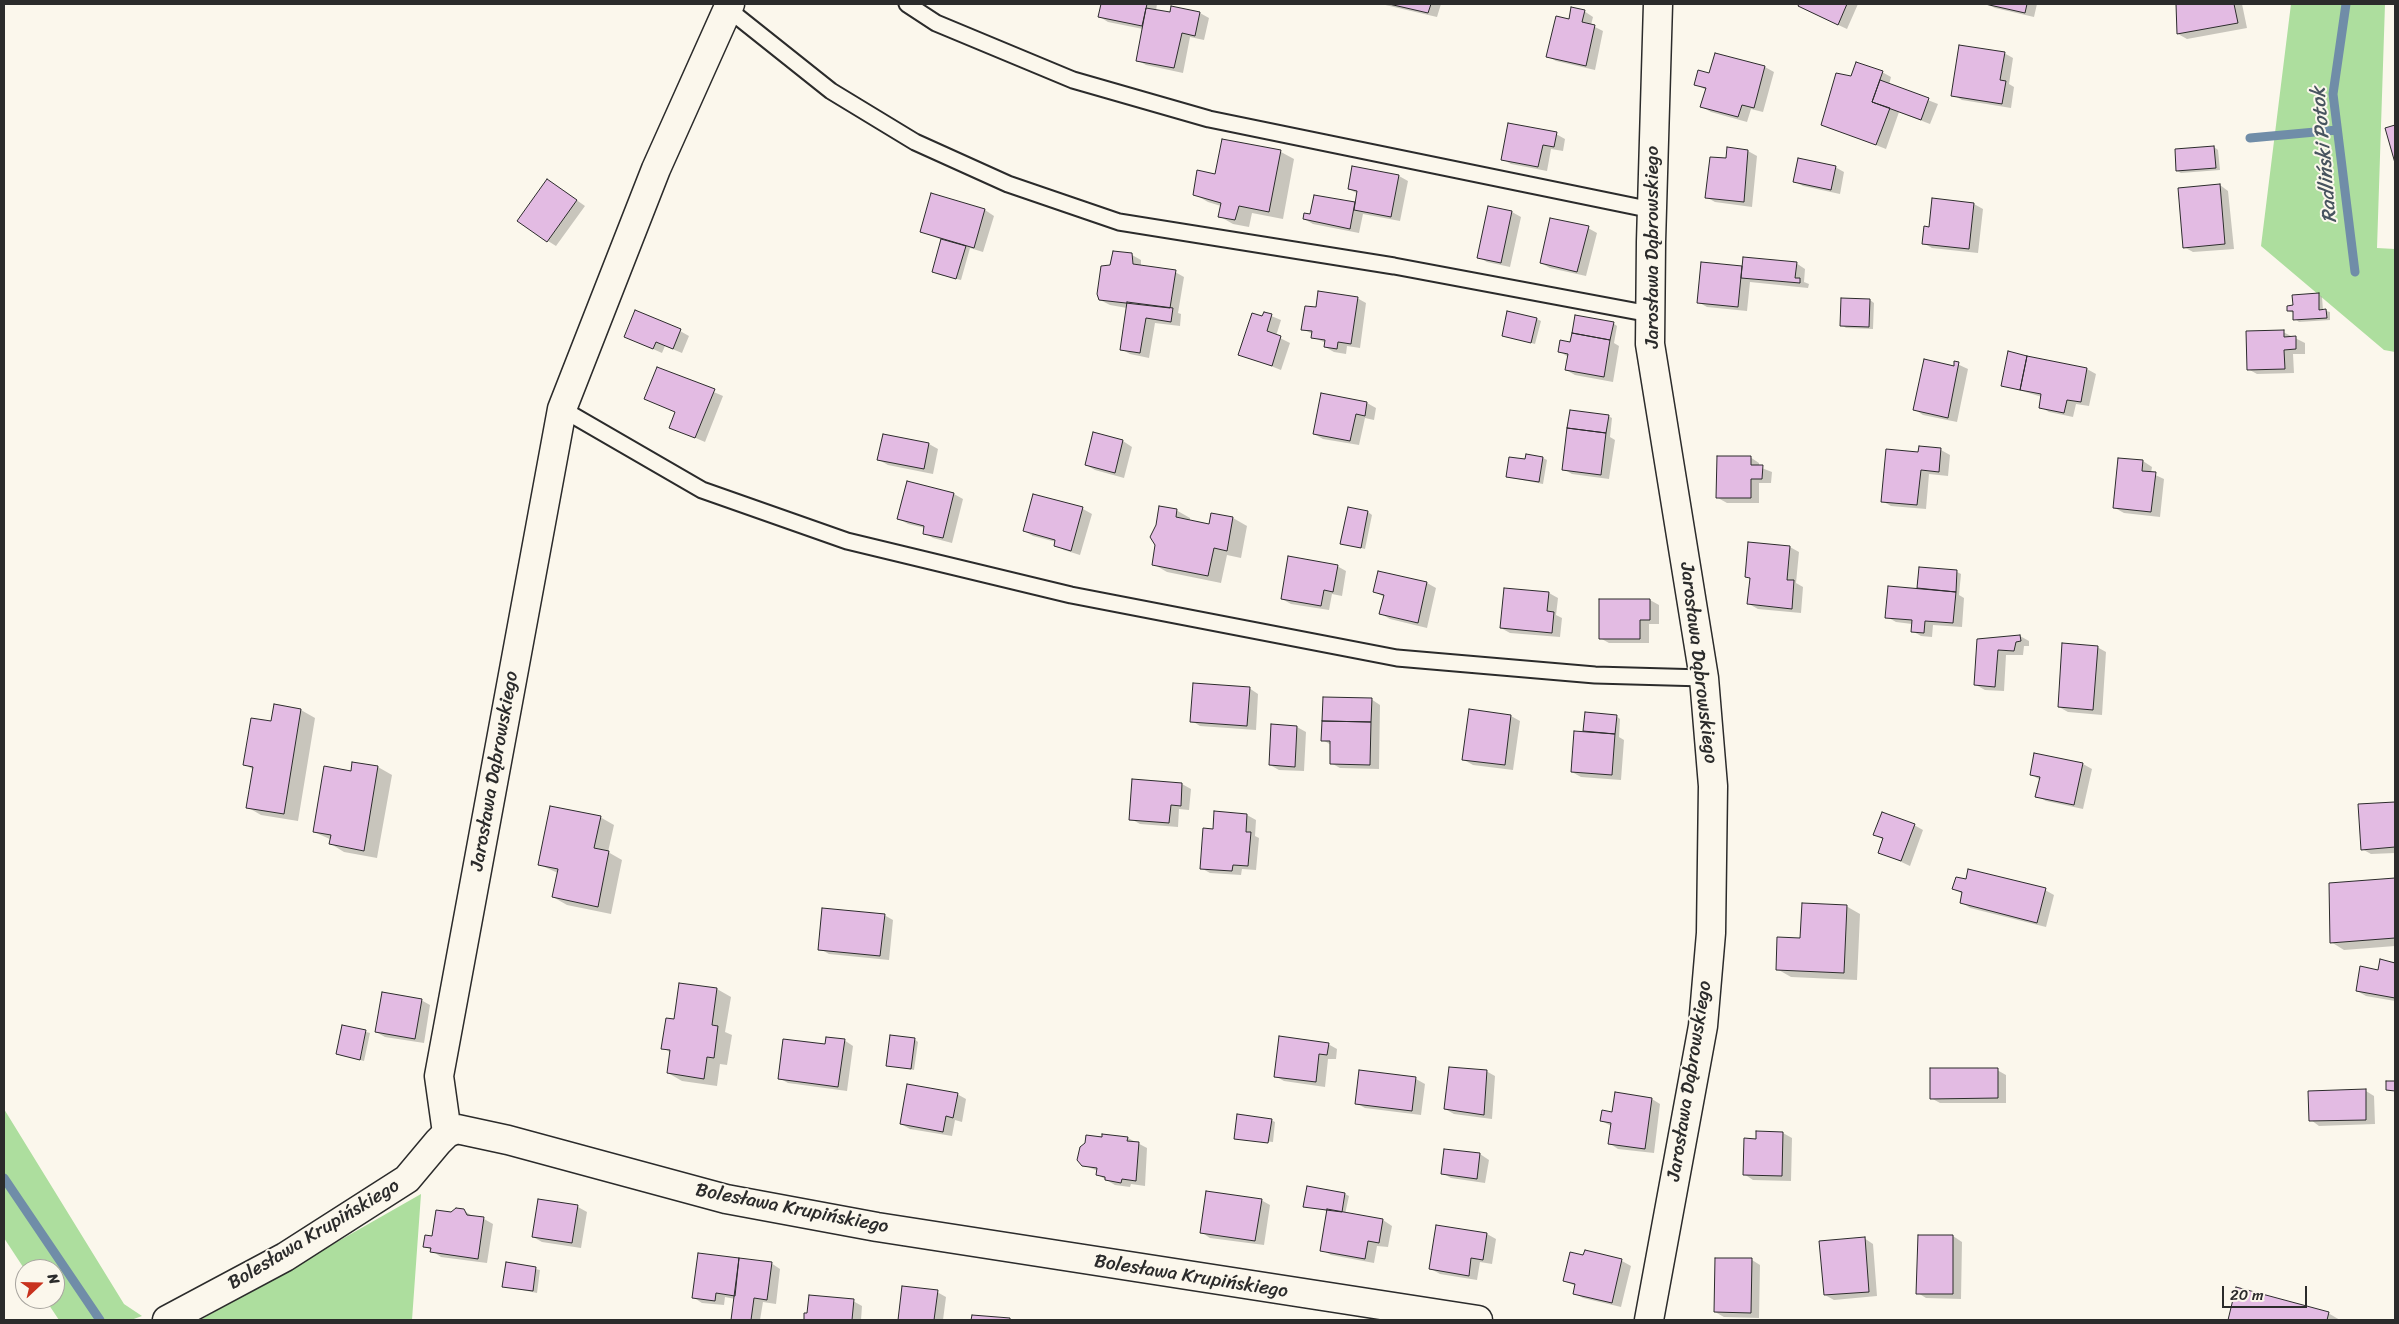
<!DOCTYPE html>
<meta charset="utf-8">
<style>
body{margin:0}
#map{position:relative;width:2399px;height:1324px;overflow:hidden;background:#fbf7ec;font-family:Sriracha,sans-serif}
canvas{display:block}
.frame{position:absolute;inset:0;border:5px solid #2b2b2b;pointer-events:none}
.north{position:absolute;left:15px;top:1259px;width:50px;height:50px;box-sizing:border-box;background:#fbf7ec;border:1px solid #a8a59f;border-radius:50%;rotate:69deg;font-size:14px;font-weight:700;line-height:20px;text-align:center;color:#2b2b2b}
.north::after{content:'';display:block;margin:auto;width:18px;height:22px;background:#c8321e;clip-path:polygon(50% 0,100% 100%,50% 72%,0 100%)}
.scale{position:absolute;left:2222px;top:1286px;width:85px;height:22px;box-sizing:border-box;border:2px solid #2b2b2b;border-top:0;padding-left:6px;font-size:15px;line-height:18px;white-space:nowrap;color:#2b2b2b;-webkit-text-stroke:4px #fbf7ec;paint-order:stroke}
</style>
<div id="map">
<canvas width="2399" height="1324"></canvas>
<div class="frame"></div>
<div class="north">N</div>
<div class="scale">20 m</div>
</div>
<script>
const context = document.querySelector('canvas').getContext('2d');
context.lineJoin = 'round';
function fill(path, color) { context.fillStyle = color; context.fill(path, 'evenodd'); }
const shape = rows => new Path2D(rows.map(r => 'M' + r).join(''));
function stroke(path, color, width, dash) { context.strokeStyle = color; context.lineWidth = width; context.lineCap = dash ? 'butt' : 'round'; context.setLineDash(dash || []); context.stroke(path); }
function write(font, color, halo, rows, align = 'center') {
  context.font = font + ' Sriracha,sans-serif'; context.lineWidth = 4; context.setLineDash([]); context.textBaseline = 'middle'; context.strokeStyle = halo; context.fillStyle = color; for (const [text, x, y, turn = 0] of rows) {
    context.save(); context.translate(x, y); context.rotate((+turn || 0) * Math.PI / 180); context.textAlign = isNaN(turn) ? turn : align; if (halo) context.strokeText(text, 0, 0); context.fillText(text, 0, 0); context.restore();
  }
}
fill(shape([
 [2291,4,2385,4,2377,248,2395,249,2395,352,2384,350,2261,246],
 [4,1109,124,1304,142,1316,131,1320,59,1320,45,1299,55,1299,55,1269,25,1270,4,1238],
 [421,1194,412,1320,200,1320]
]), '#adde9e');
fill(shape([
 [1102,4,1157,4,1156,11,1171,14,1200,13,1209,18,1204,40,1190,37,1183,73,1146,65,1137,60,1143,29,1108,22,1100,17],
 [1381,4,1441,4,1437,17],
 [1800,4,1858,4,1847,29,1808,11,1799,6],
 [1987,4,2037,4,2034,17,1995,8],
 [2177,4,2242,4,2247,28,2187,39,2178,34],
 [1584,11,1593,17,1591,25,1603,31,1595,70,1556,61,1547,56,1570,20],
 [2004,53,2013,58,2009,84,2014,87,2011,108,1962,100,1953,95],
 [1716,55,1765,67,1774,72,1763,112,1751,109,1747,122,1711,112,1702,107,1706,90,1695,84,1710,75],
 [1882,72,1891,77,1889,85,1938,104,1930,124,1899,112,1886,149,1822,124,1851,78],
 [1556,134,1565,139,1563,151,1551,149,1547,171,1511,164,1502,159],
 [1223,140,1281,152,1294,159,1283,219,1252,213,1249,227,1233,224,1219,216,1221,206,1208,202,1194,194,1216,175],
 [2214,147,2218,150,2220,170,2181,173,2177,171],
 [1728,149,1748,151,1757,156,1752,207,1715,202,1706,197,1727,160],
 [1835,167,1844,172,1840,194,1803,186,1794,181],
 [1399,176,1408,181,1400,221,1363,214,1359,233,1313,224,1304,219,1311,216,1315,196,1356,203,1358,194,1349,189],
 [548,180,585,206,556,246,548,241],
 [2220,185,2228,191,2234,249,2193,252,2184,247],
 [932,195,985,210,994,216,983,252,970,248,961,280,937,274,942,240,922,232],
 [1974,204,1983,209,1978,253,1932,248,1923,243,1930,228],
 [1489,207,1512,212,1521,217,1510,267,1487,262,1478,257],
 [1588,228,1597,233,1586,276,1550,268,1541,263],
 [1132,255,1141,260,1141,266,1175,272,1184,277,1178,313,1181,314,1180,326,1155,323,1149,358,1130,354,1121,349,1127,308,1110,305,1100,300,1112,266],
 [1702,263,1743,267,1796,263,1805,269,1804,282,1809,284,1808,288,1750,282,1747,311,1707,307,1698,302],
 [2318,294,2322,297,2323,310,2330,312,2330,320,2299,322,2295,319,2294,313,2288,311],
 [1357,298,1366,303,1360,348,1347,346,1346,354,1334,352,1325,347,1326,343,1312,337,1313,334,1302,329,1317,309],
 [1870,300,1874,303,1873,329,1846,328,1842,325],
 [1264,313,1281,320,1276,336,1290,343,1281,370,1240,354],
 [1537,319,1541,321,1535,344,1503,335],
 [1613,323,1617,326,1614,343,1619,346,1613,382,1575,375,1566,370,1568,357,1559,351,1571,343],
 [680,331,689,336,682,353,665,346,662,353,626,337],
 [2283,332,2305,343,2305,354,2293,354,2294,373,2257,374,2248,369],
 [2028,357,2087,369,2096,374,2089,406,2076,404,2073,417,2049,412,2040,407,2042,397,2002,385],
 [1955,363,1968,369,1957,422,1923,415,1914,409,1954,367],
 [658,368,723,396,705,442,670,427,676,412,646,399],
 [1322,394,1367,403,1376,408,1374,420,1365,418,1359,445,1323,439,1314,434],
 [1608,416,1612,418,1610,437,1615,440,1609,479,1572,474,1563,469],
 [1094,434,1123,441,1132,447,1124,478,1095,470,1086,465],
 [929,444,938,449,933,474,888,465,879,460],
 [1920,447,1941,450,1950,455,1948,476,1929,474,1926,509,1891,506,1882,501,1919,453],
 [1750,457,1759,463,1759,467,1772,472,1771,483,1759,483,1759,503,1727,503,1718,498],
 [1543,458,1547,460,1543,484,1507,477],
 [2143,461,2152,467,2151,473,2164,479,2160,517,2124,513,2115,508],
 [908,483,954,494,963,499,952,543,933,538,924,533,925,528,908,524,899,519],
 [1034,496,1083,509,1092,514,1080,555,1064,550,1055,545,1056,542,1033,536,1024,531],
 [1176,510,1190,518,1190,521,1210,525,1212,515,1233,518,1247,526,1241,558,1227,555,1221,583,1167,572,1153,564],
 [1368,512,1372,515,1365,549,1341,543],
 [1749,543,1790,547,1799,552,1796,583,1803,587,1801,613,1758,609,1749,604,1751,579,1746,577],
 [1337,566,1346,571,1342,596,1332,594,1329,610,1291,604,1282,599],
 [1379,572,1427,583,1436,588,1427,628,1390,619,1381,614,1384,597,1375,592],
 [1957,572,1961,574,1959,595,1964,598,1962,627,1933,625,1932,637,1921,636,1912,631,1912,624,1896,622,1887,617,1923,590,1918,587],
 [1549,593,1558,598,1556,615,1562,618,1560,637,1510,633,1501,628],
 [1650,600,1659,605,1659,624,1649,624,1649,643,1609,643,1600,638],
 [2020,636,2029,641,2029,646,2024,646,2023,655,2006,655,2004,691,1985,690,1976,685,1978,640],
 [2097,647,2106,652,2102,715,2068,712,2059,707],
 [1249,688,1258,694,1256,730,1200,726,1192,721],
 [1371,699,1380,705,1379,769,1340,768,1331,763,1331,745,1323,740],
 [275,706,301,710,315,718,298,821,261,815,247,807,254,770,244,764,273,723],
 [1586,714,1616,716,1620,719,1619,737,1624,740,1621,780,1581,777,1572,772,1584,733],
 [1511,716,1520,721,1513,770,1473,765,1464,760],
 [1297,727,1306,732,1304,771,1279,770,1270,765],
 [353,763,378,767,392,775,377,858,344,852,331,844,332,840,314,832,352,772],
 [2083,764,2092,769,2083,809,2046,801,2037,796,2040,780,2031,774],
 [1133,780,1182,784,1191,789,1189,810,1179,809,1178,827,1140,824,1131,819],
 [2395,803,2395,853,2371,854,2362,849,2359,806],
 [1215,813,1247,815,1256,820,1255,836,1259,838,1256,870,1242,869,1241,875,1210,873,1201,868,1214,830],
 [600,817,614,825,608,852,622,860,611,914,567,905,553,897,558,873,540,865],
 [1914,825,1923,830,1910,866,1880,852,1884,840,1875,835],
 [2395,880,2395,946,2344,950,2331,942,2331,884],
 [1954,889,2045,890,2054,895,2046,927,1970,908,1961,902,1963,894],
 [1846,906,1860,914,1857,980,1791,977,1777,969,1801,940],
 [884,915,893,920,889,960,829,954,820,949],
 [2381,961,2395,964,2395,1001,2366,996,2357,991,2379,972],
 [680,984,717,989,731,997,725,1032,732,1035,727,1065,720,1064,717,1086,682,1081,668,1073,671,1053,663,1048,675,1020],
 [421,1000,430,1005,424,1043,385,1037,376,1032],
 [343,1026,370,1033,364,1061,337,1054],
 [914,1039,918,1042,914,1070,888,1065],
 [844,1040,853,1046,847,1091,788,1083,779,1078,826,1045],
 [1328,1044,1337,1049,1336,1059,1328,1059,1325,1087,1284,1081,1275,1076],
 [1997,1070,2006,1075,2006,1103,1940,1103,1931,1098],
 [1486,1071,1495,1076,1492,1119,1454,1114,1445,1109],
 [1360,1072,1416,1079,1425,1084,1421,1115,1365,1108,1356,1103],
 [2366,1091,2374,1096,2375,1124,2319,1126,2311,1120],
 [957,1094,966,1099,962,1122,955,1120,952,1136,910,1129,901,1124],
 [1652,1099,1660,1104,1654,1153,1618,1149,1609,1143,1611,1126,1602,1121],
 [1271,1120,1275,1122,1273,1142,1235,1138],
 [1783,1133,1792,1138,1791,1181,1753,1180,1744,1174,1757,1140],
 [1128,1138,1147,1148,1145,1186,1131,1184,1130,1187,1115,1185,1098,1175,1098,1171,1083,1165],
 [1480,1154,1489,1160,1485,1183,1451,1178,1442,1173],
 [1345,1194,1349,1196,1345,1214,1383,1220,1392,1226,1388,1247,1377,1246,1374,1263,1331,1255,1322,1250,1328,1211,1304,1206],
 [1261,1200,1270,1205,1264,1245,1210,1238,1201,1232],
 [578,1207,587,1212,581,1248,542,1242,533,1237],
 [463,1210,474,1217,484,1219,493,1224,487,1263,441,1257,425,1246,452,1213],
 [1437,1227,1487,1234,1496,1239,1492,1264,1480,1262,1477,1280,1440,1274,1431,1269],
 [1919,1236,1953,1236,1962,1242,1961,1299,1926,1298,1918,1293],
 [1864,1238,1873,1244,1877,1296,1834,1300,1825,1295],
 [1585,1251,1622,1261,1631,1266,1621,1307,1583,1298,1574,1293,1576,1286,1564,1281,1584,1257],
 [1752,1260,1760,1265,1759,1318,1724,1317,1715,1312],
 [507,1263,540,1270,537,1293,503,1286],
 [771,1263,780,1269,776,1304,763,1302,760,1320,732,1320,735,1299,725,1297,724,1305,702,1303,693,1297],
 [903,1288,937,1292,946,1297,943,1320,899,1320],
 [853,1301,862,1306,861,1320,805,1320,806,1314],
 [2328,1313,2340,1320,2229,1319]
]), '#0003');
stroke(shape([
 [2346,4,2333,94,2355,272],
 [2250,138,2337,130],
 [4,1178,100,1320]
]), '#708da8', 9);
const building = shape([
 [1101,4,1147,4,1142,26,1098,17,1101,4],
 [1389,4,1431,4,1428,13,1389,4],
 [1799,4,1847,4,1838,25,1798,6,1799,4],
 [1985,4,2027,4,2025,13,1985,4],
 [2176,4,2234,4,2238,23,2177,34,2176,4],
 [1171,6,1200,12,1195,36,1182,33,1174,68,1136,61,1146,8,1170,12,1171,6],
 [1571,7,1585,10,1582,22,1595,25,1586,66,1546,57,1556,16,1569,19,1571,7],
 [1959,45,2005,52,2000,80,2006,81,2002,104,1951,96,1959,45],
 [1715,53,1765,66,1754,108,1742,105,1738,117,1700,107,1706,88,1694,85,1698,70,1709,73,1715,53],
 [1856,62,1883,71,1872,102,1890,108,1876,145,1821,125,1836,73,1851,76,1856,62],
 [1880,80,1929,98,1921,120,1872,102,1880,80],
 [1508,123,1557,132,1554,147,1543,145,1538,167,1501,160,1508,123],
 [2395,125,2395,163,2385,128,2395,125],
 [1222,139,1281,150,1269,212,1239,206,1235,220,1218,217,1221,203,1193,195,1197,170,1215,174,1222,139],
 [2214,146,2216,168,2176,171,2175,149,2214,146],
 [1727,147,1748,150,1744,202,1705,198,1710,157,1726,158,1727,147],
 [1798,158,1836,166,1831,190,1793,182,1798,158],
 [1352,166,1399,175,1391,217,1354,210,1357,191,1348,189,1352,166],
 [547,179,577,200,547,242,517,221,547,179],
 [2220,184,2225,244,2183,248,2178,188,2220,184],
 [931,193,985,209,974,248,920,232,931,193],
 [1314,195,1355,202,1350,229,1303,219,1304,213,1310,214,1314,195],
 [1932,198,1974,203,1969,249,1922,244,1924,226,1929,227,1932,198],
 [1488,206,1512,211,1501,263,1477,258,1488,206],
 [1550,218,1589,226,1577,272,1540,263,1550,218],
 [941,239,966,246,956,279,932,272,941,239],
 [1113,251,1132,253,1133,264,1176,270,1170,308,1099,300,1097,294,1101,266,1110,265,1113,251],
 [1743,257,1797,262,1795,278,1800,278,1800,283,1741,278,1743,257],
 [1701,262,1742,266,1738,307,1697,303,1701,262],
 [1318,291,1358,297,1351,344,1338,342,1337,349,1324,347,1325,340,1311,338,1312,331,1301,330,1305,306,1316,307,1318,291],
 [2319,293,2319,310,2326,309,2327,318,2293,320,2293,311,2287,311,2287,306,2293,305,2292,295,2319,293],
 [1841,298,1870,299,1869,327,1840,326,1841,298],
 [1127,302,1173,308,1171,322,1146,318,1140,353,1120,350,1127,302],
 [635,310,681,329,673,349,656,342,653,349,624,337,635,310],
 [1507,311,1537,318,1531,343,1502,336,1507,311],
 [1264,312,1272,314,1267,331,1281,336,1272,366,1238,355,1252,313,1262,316,1264,312],
 [1575,315,1614,322,1610,340,1572,333,1575,315],
 [2284,330,2284,337,2296,336,2296,349,2284,350,2285,369,2247,370,2246,331,2284,330],
 [1572,333,1610,340,1604,377,1565,370,1568,354,1558,352,1560,340,1570,342,1572,333],
 [2008,351,2027,356,2020,390,2001,386,2008,351],
 [2027,356,2087,368,2081,402,2067,400,2064,413,2039,408,2041,394,2020,390,2027,356],
 [1924,359,1954,366,1954,361,1959,362,1948,418,1913,410,1924,359],
 [657,367,715,389,695,438,669,428,675,412,644,399,657,367],
 [1321,393,1367,402,1365,416,1356,414,1350,441,1313,434,1321,393],
 [1570,410,1609,415,1606,433,1567,428,1570,410],
 [1567,428,1606,433,1601,475,1562,470,1567,428],
 [1093,432,1123,440,1115,473,1085,465,1093,432],
 [883,434,929,443,924,469,877,460,883,434],
 [1919,446,1941,448,1939,472,1921,470,1917,505,1881,502,1886,449,1918,452,1919,446],
 [1526,454,1543,457,1539,482,1506,477,1509,457,1525,459,1526,454],
 [1717,456,1751,456,1751,465,1763,465,1762,479,1751,479,1751,498,1716,498,1717,456],
 [2118,458,2143,460,2142,471,2156,472,2151,512,2113,508,2118,458],
 [907,481,954,493,943,538,923,534,924,526,897,519,907,481],
 [1033,494,1083,507,1071,551,1054,546,1055,540,1023,531,1033,494],
 [1159,506,1177,509,1176,517,1209,524,1211,513,1233,517,1227,551,1214,548,1208,576,1152,565,1155,545,1150,537,1156,525,1159,506],
 [1348,507,1368,511,1361,548,1340,544,1348,507],
 [1748,542,1790,546,1787,580,1794,580,1792,609,1747,604,1750,578,1745,577,1748,542],
 [1288,556,1338,565,1333,592,1324,590,1321,606,1281,599,1288,556],
 [1919,567,1957,570,1956,592,1917,588,1919,567],
 [1378,571,1427,582,1418,623,1379,614,1384,595,1373,592,1378,571],
 [1888,586,1956,592,1953,623,1925,621,1924,633,1911,632,1912,620,1885,618,1888,586],
 [1504,588,1549,592,1547,611,1554,612,1552,633,1500,628,1504,588],
 [1599,599,1650,599,1650,620,1640,620,1640,639,1599,639,1599,599],
 [2020,635,2021,641,2016,642,2014,651,1998,650,1995,687,1974,685,1977,639,2020,635],
 [2062,643,2098,646,2093,710,2058,707,2062,643],
 [1193,683,1250,687,1247,726,1190,722,1193,683],
 [1323,697,1372,698,1371,722,1322,721,1323,697],
 [274,704,301,709,284,814,246,808,253,767,243,765,251,718,271,721,274,704],
 [1469,709,1511,715,1505,765,1462,760,1469,709],
 [1585,712,1617,715,1615,734,1583,731,1585,712],
 [1322,721,1371,722,1370,765,1330,764,1330,741,1321,741,1322,721],
 [1271,724,1297,726,1295,767,1269,765,1271,724],
 [1574,731,1615,734,1612,775,1571,772,1574,731],
 [2034,753,2083,763,2074,805,2035,797,2040,777,2030,775,2034,753],
 [352,762,378,766,364,851,329,844,331,835,313,832,324,766,351,771,352,762],
 [1132,779,1182,783,1181,806,1171,805,1169,823,1129,820,1132,779],
 [2395,802,2395,847,2361,850,2358,804,2395,802],
 [550,806,601,816,594,848,609,851,598,907,552,897,558,869,538,865,550,806],
 [1214,811,1247,814,1246,832,1251,832,1248,866,1233,865,1232,871,1200,869,1203,828,1213,829,1214,811],
 [1882,812,1915,824,1901,861,1878,853,1883,838,1873,835,1882,812],
 [1968,869,2046,888,2037,923,1960,903,1962,892,1952,889,1956,877,1966,879,1968,869],
 [2395,878,2395,938,2330,943,2329,883,2395,878],
 [1802,903,1847,905,1844,973,1776,970,1777,937,1800,938,1802,903],
 [822,908,885,914,880,956,818,950,822,908],
 [2380,959,2395,963,2395,998,2356,991,2360,966,2378,970,2380,959],
 [679,983,717,988,712,1025,718,1026,714,1058,707,1057,704,1079,667,1073,670,1050,661,1049,666,1018,674,1019,679,983],
 [382,992,422,999,415,1039,375,1032,382,992],
 [342,1025,366,1030,360,1060,336,1054,342,1025],
 [890,1035,915,1038,911,1069,886,1066,890,1035],
 [1279,1036,1329,1043,1327,1055,1319,1054,1316,1082,1274,1077,1279,1036],
 [826,1037,845,1039,838,1087,778,1079,783,1039,825,1044,826,1037],
 [1449,1067,1487,1070,1484,1115,1444,1109,1449,1067],
 [1930,1068,1998,1068,1998,1098,1930,1099,1930,1068],
 [1359,1070,1416,1077,1412,1111,1355,1104,1359,1070],
 [2386,1081,2395,1081,2395,1091,2386,1090,2386,1081],
 [907,1084,958,1093,953,1118,946,1116,943,1132,900,1124,907,1084],
 [2366,1089,2366,1120,2309,1121,2308,1091,2366,1089],
 [1615,1092,1652,1098,1645,1149,1608,1144,1611,1123,1600,1121,1602,1110,1612,1112,1615,1092],
 [1237,1114,1272,1119,1268,1143,1234,1139,1237,1114],
 [1756,1131,1783,1132,1782,1176,1743,1175,1744,1138,1756,1139,1756,1131],
 [1102,1134,1128,1137,1127,1141,1139,1142,1136,1181,1122,1179,1121,1183,1105,1180,1105,1177,1096,1175,1097,1168,1082,1166,1077,1160,1080,1147,1085,1143,1086,1135,1102,1137,1102,1134],
 [1444,1149,1480,1153,1477,1179,1441,1174,1444,1149],
 [1307,1186,1345,1193,1342,1212,1303,1207,1307,1186],
 [1206,1191,1262,1199,1255,1241,1200,1233,1206,1191],
 [538,1199,578,1205,572,1243,532,1237,538,1199],
 [456,1208,464,1209,467,1215,484,1217,478,1259,430,1252,431,1248,423,1247,425,1235,432,1236,436,1210,451,1212,456,1208],
 [1327,1209,1383,1219,1379,1243,1368,1241,1365,1259,1320,1251,1327,1209],
 [1436,1225,1487,1233,1483,1260,1471,1258,1469,1276,1429,1269,1436,1225],
 [1918,1235,1953,1235,1953,1294,1916,1294,1918,1235],
 [1865,1237,1869,1292,1824,1295,1819,1241,1865,1237],
 [1585,1250,1622,1259,1612,1303,1573,1294,1575,1284,1563,1281,1570,1252,1583,1255,1585,1250],
 [698,1253,739,1258,735,1296,716,1293,715,1301,692,1298,698,1253],
 [739,1258,772,1262,767,1300,754,1298,751,1320,731,1320,739,1258],
 [1715,1258,1752,1258,1751,1313,1714,1312,1715,1258],
 [506,1262,536,1267,533,1291,502,1287,506,1262],
 [902,1286,938,1290,934,1320,898,1320,902,1286],
 [2236,1287,2329,1312,2327,1320,2228,1320,2236,1287],
 [809,1295,854,1299,852,1320,804,1320,804,1313,807,1313,809,1295],
 [972,1315,1010,1318,1010,1320,971,1320,972,1315]
]);
fill(building, '#e3bbe3');
stroke(building, '#2b2b2b', 1);
const service = shape([
 [907,4,936,23,1073,80,1209,119,1652,210],
 [728,9,831,91,915,142,1008,184,1119,222,1394,266,1650,314],
 [562,409,702,490,847,541,1071,595,1397,658,1595,675,1704,678]
]);
const minor = shape([
 [447,1133,439,1076,562,409,656,169,730,4],
 [167,1320,285,1257,407,1179,438,1142,447,1133,457,1129,508,1140,726,1199,877,1227,1478,1320],
 [1649,1320,1703,1026,1711,933,1713,786,1704,678,1650,344,1651,242,1658,4]
]);
stroke(service, '#2b2b2b', 19);
stroke(minor, '#2b2b2b', 31);
stroke(service, '#fbf7ec', 15);
stroke(minor, '#fbf7ec', 28);
write('19px', '#2b2b2b', '#fbf7ec', [
 ["Jarosława Dąbrowskiego",1653,247,-90],
 ["Jarosława Dąbrowskiego",1698,663,83],
 ["Jarosława Dąbrowskiego",495,771,-80],
 ["Jarosława Dąbrowskiego",1690,1081,-81],
 ["Bolesława Krupińskiego",792,1209,11],
 ["Bolesława Krupińskiego",314,1235,-31],
 ["Bolesława Krupińskiego",1191,1277,9]
]);
write('italic 20px', '#48545f', '#fbf7ec', [
 ["Radliński Potok",2325,155,-95]
]);
</script>
